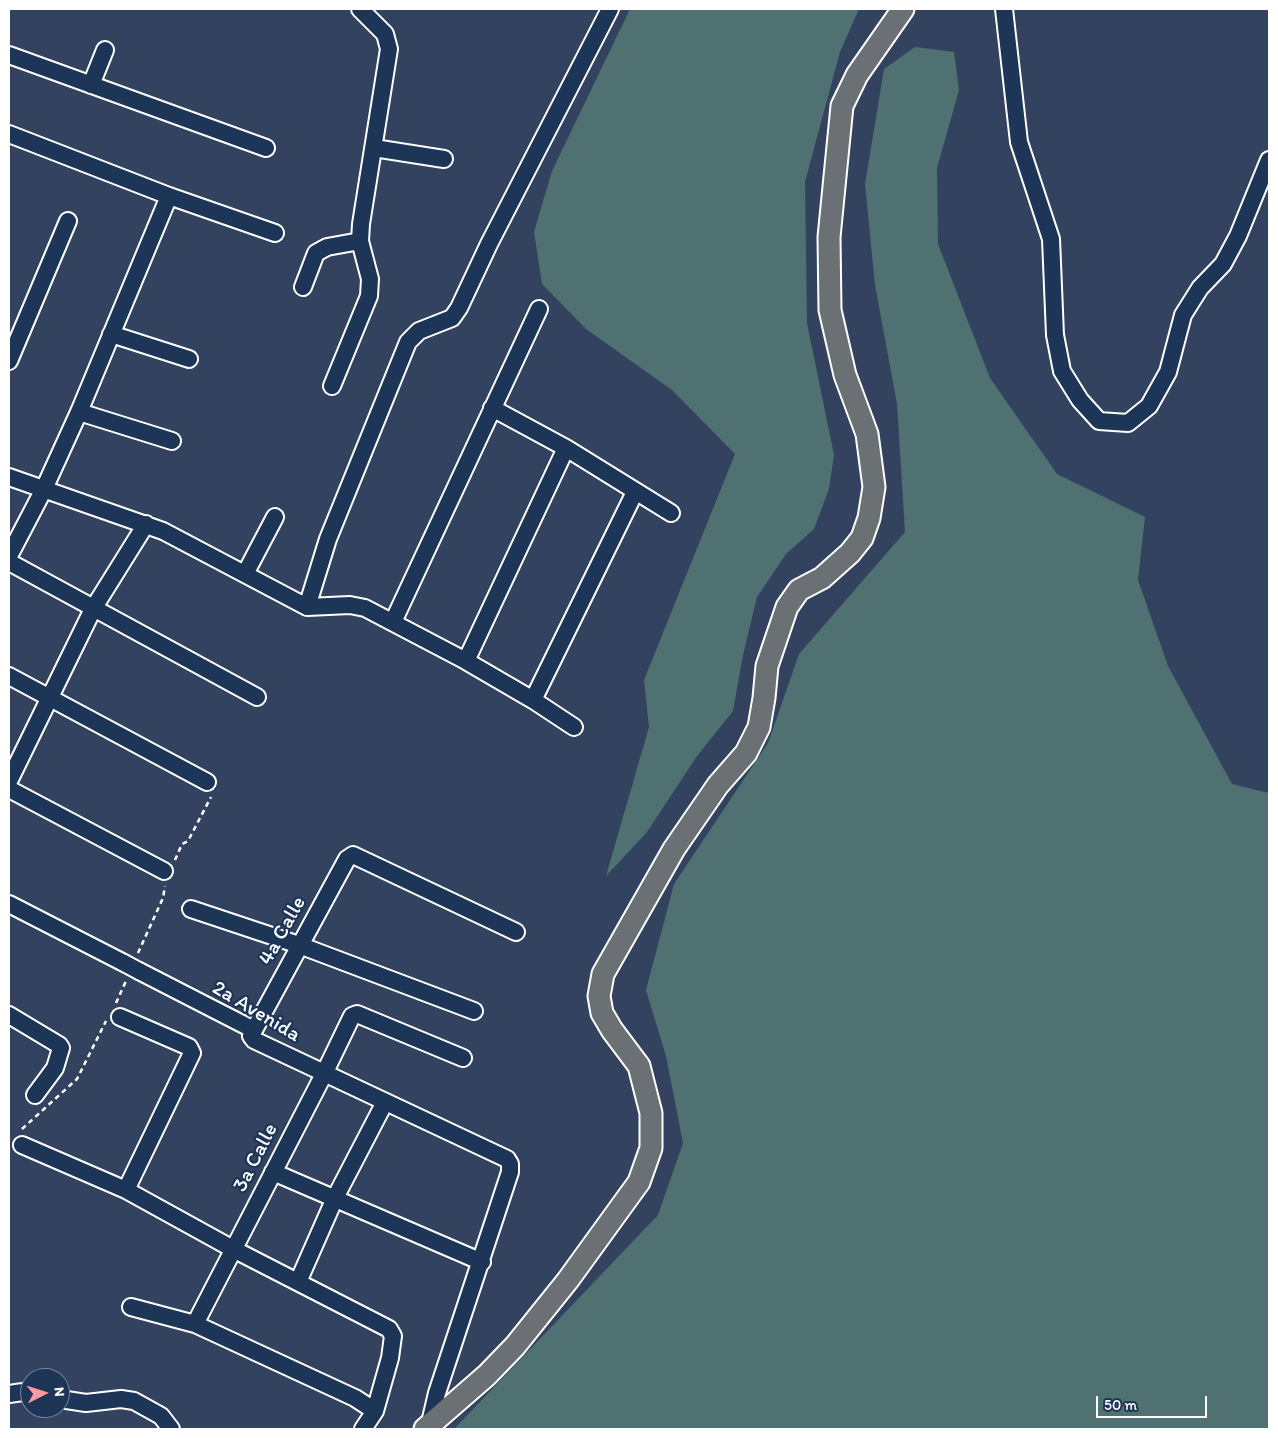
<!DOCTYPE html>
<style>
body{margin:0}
#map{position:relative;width:1278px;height:1438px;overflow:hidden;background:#33425f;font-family:Itim,sans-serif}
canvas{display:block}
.frame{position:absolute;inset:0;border:10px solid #fff;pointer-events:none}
.north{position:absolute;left:20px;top:1368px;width:50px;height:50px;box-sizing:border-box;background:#1d3557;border:1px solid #77869a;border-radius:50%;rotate:85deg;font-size:14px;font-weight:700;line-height:20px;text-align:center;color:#fff}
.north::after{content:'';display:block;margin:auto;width:18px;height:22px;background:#ff9aa2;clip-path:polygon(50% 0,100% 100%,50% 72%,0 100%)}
.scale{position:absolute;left:1096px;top:1396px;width:111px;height:22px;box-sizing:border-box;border:2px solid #fff;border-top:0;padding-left:6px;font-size:15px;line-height:18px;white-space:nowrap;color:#fff;-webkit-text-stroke:4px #1d3557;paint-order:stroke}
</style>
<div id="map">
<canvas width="1278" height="1438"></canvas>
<div class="frame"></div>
<div class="north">N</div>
<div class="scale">50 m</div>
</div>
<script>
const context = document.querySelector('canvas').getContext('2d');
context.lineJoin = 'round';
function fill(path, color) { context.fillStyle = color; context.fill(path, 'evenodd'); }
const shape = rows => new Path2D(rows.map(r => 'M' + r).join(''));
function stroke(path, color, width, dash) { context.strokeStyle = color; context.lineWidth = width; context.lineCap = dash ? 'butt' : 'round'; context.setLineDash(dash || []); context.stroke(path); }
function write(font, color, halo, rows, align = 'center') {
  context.font = font + ' Itim,sans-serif'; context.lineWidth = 4.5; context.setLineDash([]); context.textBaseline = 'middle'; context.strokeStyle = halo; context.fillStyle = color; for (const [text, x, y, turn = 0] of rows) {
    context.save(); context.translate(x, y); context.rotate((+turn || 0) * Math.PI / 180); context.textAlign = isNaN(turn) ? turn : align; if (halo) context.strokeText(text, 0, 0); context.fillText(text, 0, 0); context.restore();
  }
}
fill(shape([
 [630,9,859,9,840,52,805,182,807,323,834,455,829,489,814,529,786,554,757,597,743,655,733,711,697,756,647,832,606,876,649,727,644,680,735,454,672,390,586,329,542,284,534,232,552,171],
 [915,47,954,52,959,90,937,168,938,244,990,378,1057,474,1145,517,1138,580,1168,666,1232,784,1269,793,1269,1429,454,1429,658,1215,683,1143,666,1056,646,990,674,884,768,743,799,654,905,532,897,404,875,285,865,184,884,69]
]), '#507171');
const minor = shape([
 [1004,9,1019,142,1051,239,1055,335,1062,371,1080,400,1099,421,1128,423,1149,406,1168,372,1183,315,1200,288,1223,264,1238,236,1269,160],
 [9,55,266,148],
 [91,85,105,50],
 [9,134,169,196,275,233],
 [374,148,444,159],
 [303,287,316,253,327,247,360,241],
 [111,334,189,359],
 [9,361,68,221],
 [332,386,369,296,370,279,360,241,361,224,389,49,385,34,360,9],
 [492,408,566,448,671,513],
 [79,412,172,441],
 [9,477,163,531,307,607,350,605,365,608,466,661,533,700,574,727],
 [9,556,44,489,79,412,169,196],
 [9,562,257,697],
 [245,574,275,517],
 [307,607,328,539,408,342,419,331,452,318,459,308,489,244,610,9],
 [393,622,539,309],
 [466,661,566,448],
 [9,676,207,782],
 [533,700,635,492],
 [9,781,93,609,146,524],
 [9,789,164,871],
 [9,904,124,963],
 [191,909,299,945,474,1011],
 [139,971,254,1030,251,1036,254,1040,507,1159,510,1164,510,1172,437,1393,429,1427],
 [9,1015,59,1045,61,1048,55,1068,35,1095],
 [120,1017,189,1047,192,1053,126,1190],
 [254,1030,347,859,353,855,516,932],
 [22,1145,126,1190,233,1249,389,1329,393,1336,390,1358,375,1411,363,1429],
 [273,1172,482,1262],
 [298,1282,335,1198,385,1102],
 [131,1307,195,1324,355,1398,375,1411],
 [195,1324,324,1074,352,1016,357,1014,463,1058],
 [9,1394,30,1391],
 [60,1399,86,1403,121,1399,134,1401,161,1416,171,1429]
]);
const major = shape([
 [425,1429,487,1375,515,1346,568,1280,639,1182,651,1148,651,1113,639,1066,612,1030,602,1013,599,996,603,974,674,849,718,785,746,753,759,727,764,698,767,666,787,607,799,590,822,578,850,553,862,538,869,518,874,487,867,434,845,375,830,310,829,237,842,106,857,75,903,9]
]);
stroke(minor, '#fff', 20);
stroke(major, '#fff', 25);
stroke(shape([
 [175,860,182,844,188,841,211,797],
 [138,953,163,898,165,886],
 [116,1003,126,981],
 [22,1129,77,1079,106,1021]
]), '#fff', 2.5, [5, 4]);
stroke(minor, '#1d3557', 16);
stroke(major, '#6a7074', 21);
const minorBridge = shape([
 [124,963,139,971]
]);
stroke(minorBridge, '#fff', 20, []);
stroke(minorBridge, '#1d3557', 16);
write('21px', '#fff', '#1d3557', [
 ["4a Calle",283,931,-61],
 ["2a Avenida",256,1012,31],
 ["3a Calle",256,1158,-63]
]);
</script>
